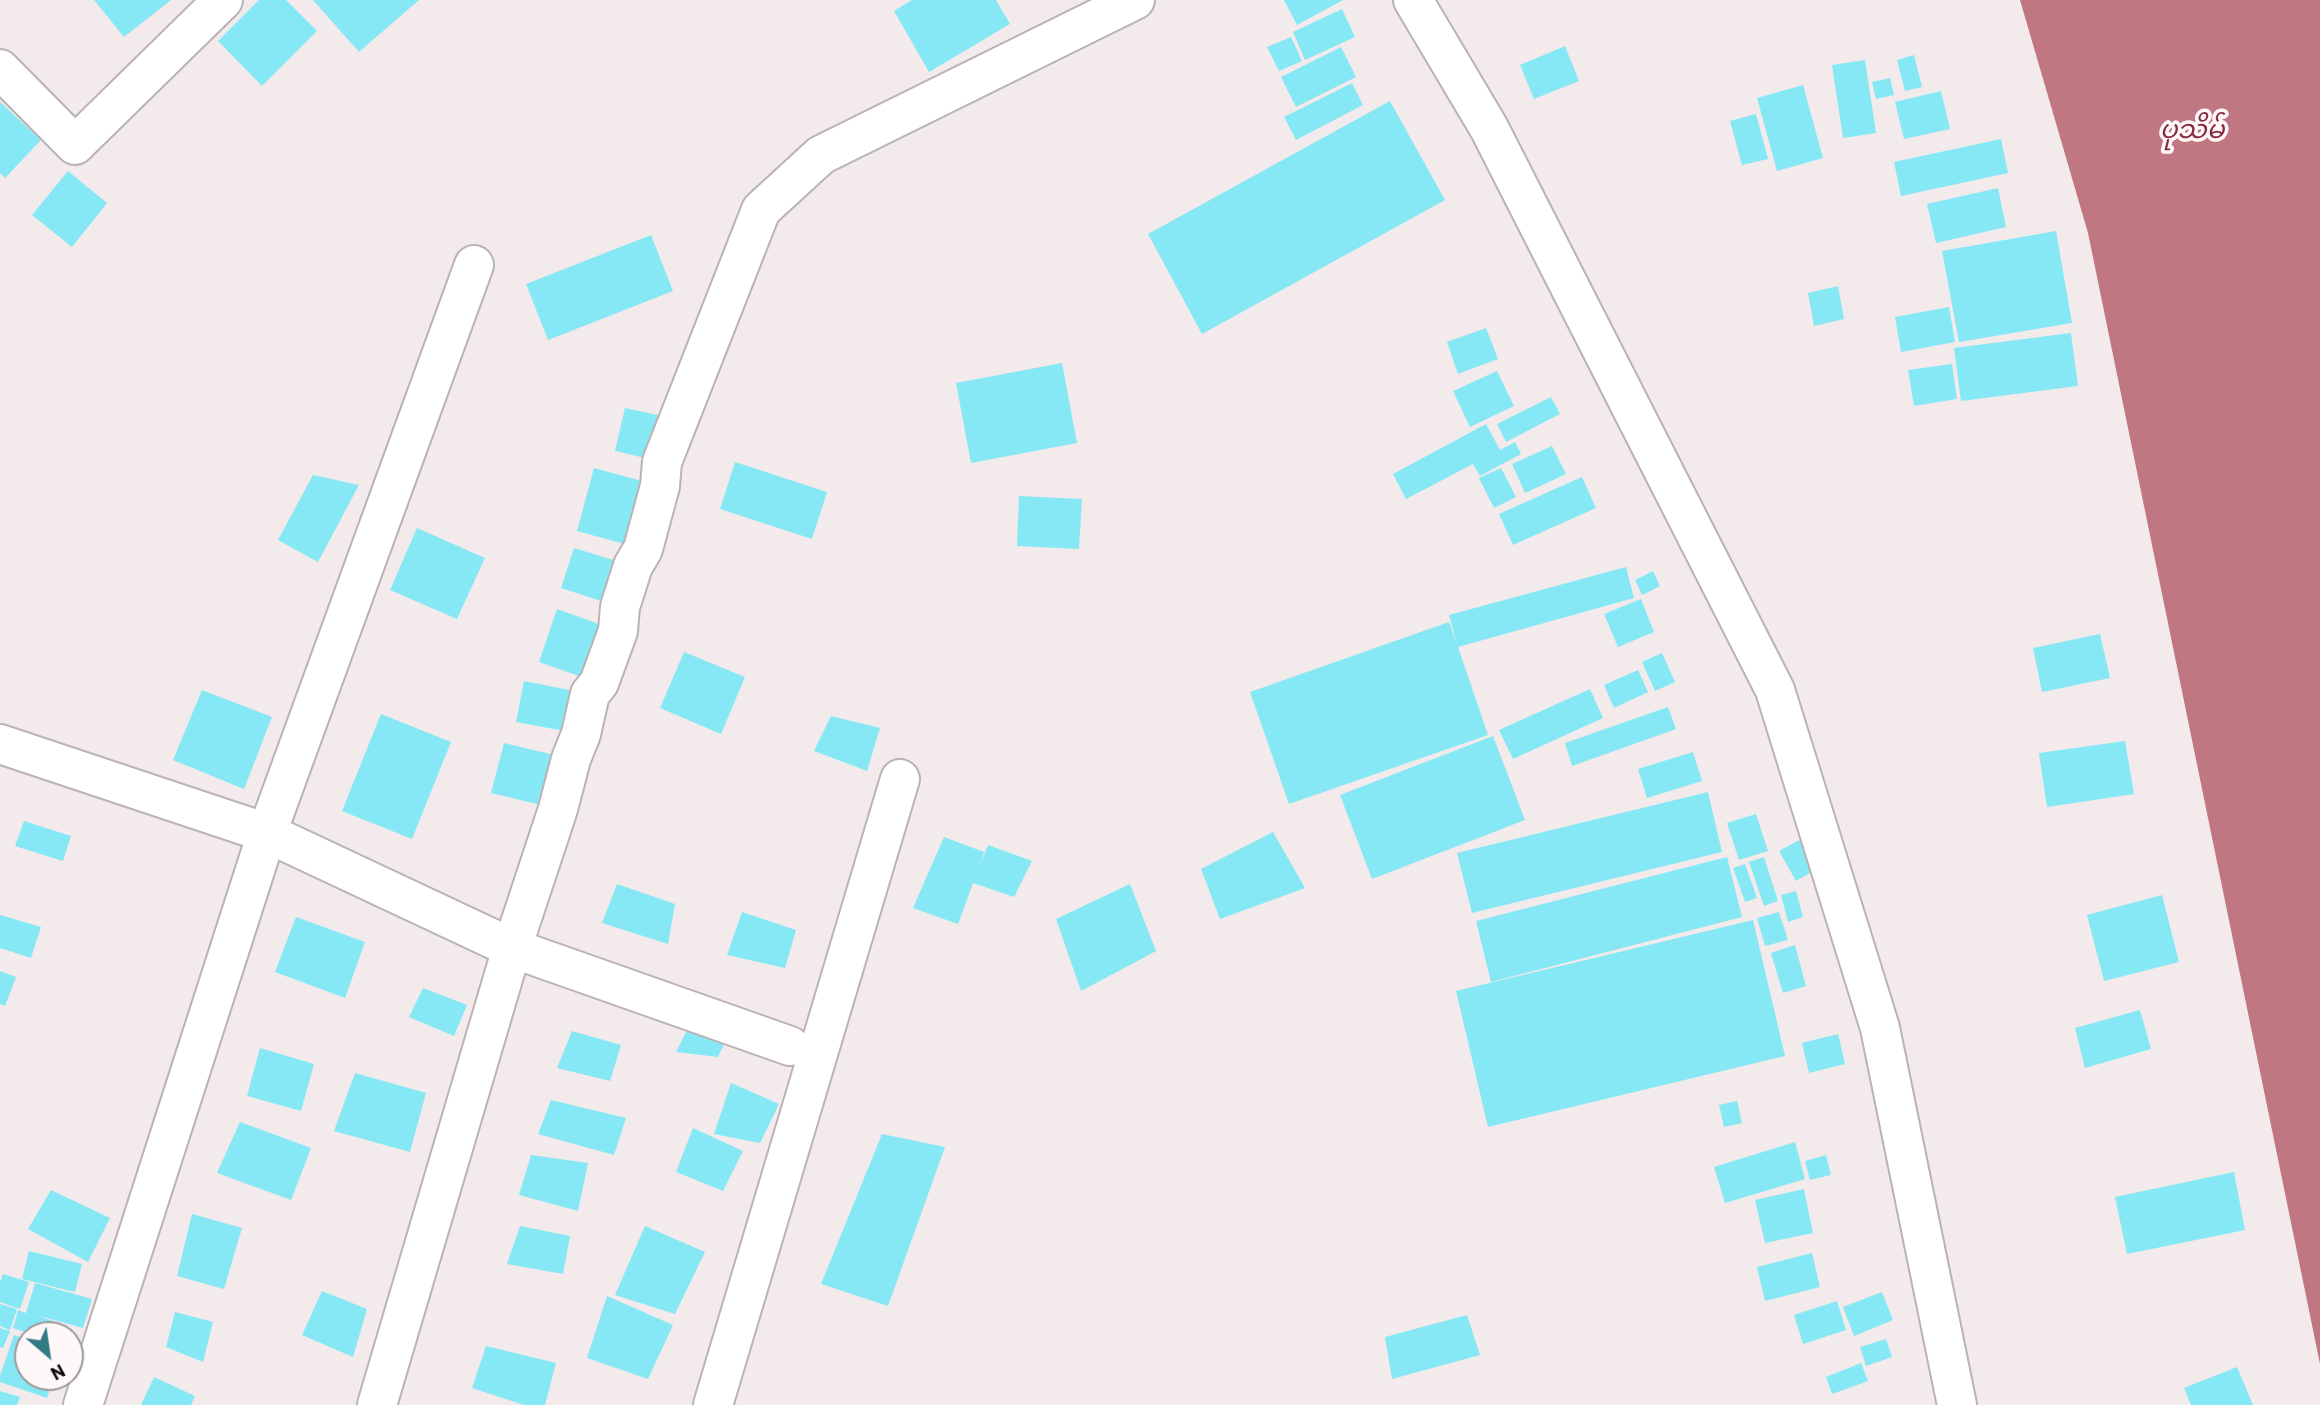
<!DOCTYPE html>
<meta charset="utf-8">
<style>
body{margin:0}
#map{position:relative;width:2320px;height:1405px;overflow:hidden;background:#f3eaeb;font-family:Barlow,sans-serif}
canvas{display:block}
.north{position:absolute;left:14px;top:1321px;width:70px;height:70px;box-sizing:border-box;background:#fff8f9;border:2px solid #9e999a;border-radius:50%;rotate:151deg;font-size:19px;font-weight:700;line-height:28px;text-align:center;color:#0d0b0b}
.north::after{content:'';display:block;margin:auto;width:24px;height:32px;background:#337b83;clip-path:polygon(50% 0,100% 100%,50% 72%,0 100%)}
</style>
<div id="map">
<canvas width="2320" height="1405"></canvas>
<div class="north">N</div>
</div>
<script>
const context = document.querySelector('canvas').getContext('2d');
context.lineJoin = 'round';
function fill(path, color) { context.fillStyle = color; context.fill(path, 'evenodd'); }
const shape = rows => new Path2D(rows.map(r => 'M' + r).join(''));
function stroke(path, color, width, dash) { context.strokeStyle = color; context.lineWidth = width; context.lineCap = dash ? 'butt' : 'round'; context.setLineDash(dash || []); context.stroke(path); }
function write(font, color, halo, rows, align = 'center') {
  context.font = font + ' Barlow,"Noto Sans Myanmar",sans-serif'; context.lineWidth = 7; context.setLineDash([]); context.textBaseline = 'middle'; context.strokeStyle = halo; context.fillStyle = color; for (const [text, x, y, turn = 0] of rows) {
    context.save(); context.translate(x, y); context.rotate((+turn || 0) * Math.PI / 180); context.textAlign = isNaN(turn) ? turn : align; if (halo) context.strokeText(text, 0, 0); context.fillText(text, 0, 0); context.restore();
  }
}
fill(shape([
 [2020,0,2320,0,2320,1364,2088,233]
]), '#c17782');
fill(shape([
 [94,0,171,0,124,37],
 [259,0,286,0,317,31,262,86,218,41],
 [313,0,419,0,359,52],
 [912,0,996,0,1010,24,929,72,894,11],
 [1284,0,1343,0,1297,25],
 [1342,9,1355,37,1305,60,1293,32],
 [1291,37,1302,61,1279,71,1267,47],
 [1565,46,1579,81,1534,99,1520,65],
 [1341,47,1356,77,1296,107,1281,77],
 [1914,55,1922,87,1905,91,1897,60],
 [1865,60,1876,133,1843,138,1832,65],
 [1890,78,1894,95,1876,99,1872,82],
 [1352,83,1363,105,1296,140,1284,117],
 [1803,85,1823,158,1777,171,1757,98],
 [1941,91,1950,129,1904,139,1895,102],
 [1390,101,1445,200,1202,334,1148,234],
 [0,102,41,140,5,178,0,173],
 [1756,114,1768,159,1742,165,1730,121],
 [2001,139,2008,173,1901,196,1894,162],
 [68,171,107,203,72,247,32,215],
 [1998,188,2006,227,1936,243,1927,204],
 [2056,231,2072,323,1959,342,1942,251],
 [651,235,673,291,548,340,526,284],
 [1838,286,1844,319,1814,326,1808,293],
 [1949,307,1955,342,1901,352,1895,317],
 [1486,328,1498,359,1458,374,1447,342],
 [2071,333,2078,386,1961,401,1954,348],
 [1062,363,1077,443,971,463,956,383],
 [1952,364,1957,399,1914,406,1908,370],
 [1497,371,1514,406,1470,427,1453,391],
 [1551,397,1560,414,1506,442,1497,424],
 [625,408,671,418,662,462,615,451],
 [1486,424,1500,450,1515,442,1521,454,1480,476,1473,464,1406,499,1393,474],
 [1552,446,1566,474,1525,493,1512,464],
 [735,462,827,492,812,539,720,509],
 [594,468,660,486,643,549,577,531],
 [1501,468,1516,497,1494,508,1479,478],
 [313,475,359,485,318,562,278,540],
 [1582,477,1596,508,1513,545,1499,514],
 [1019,496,1082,499,1079,549,1017,546],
 [417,528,485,558,457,619,390,590],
 [574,548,633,566,620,607,561,588],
 [1626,567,1634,598,1458,647,1488,735,1289,804,1250,692,1449,622,1457,644,1449,615],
 [1653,571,1660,586,1642,595,1635,580],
 [1641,599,1654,632,1618,647,1604,614],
 [557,609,618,631,599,683,539,662],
 [2100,634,2110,678,2042,692,2033,648],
 [684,652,745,677,721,734,660,708],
 [1662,653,1675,682,1655,691,1642,662],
 [1638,670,1648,692,1614,708,1604,685],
 [524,681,590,694,581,734,516,722],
 [1590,689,1603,718,1513,759,1499,730],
 [202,690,272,717,244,789,173,760],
 [1668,707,1676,729,1572,766,1565,743],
 [381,714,451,742,412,839,342,811],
 [831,716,880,728,867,771,814,751],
 [1493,736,1525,820,1372,879,1340,795],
 [2125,741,2134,794,2047,807,2039,753],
 [504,743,571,759,558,809,491,793],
 [1693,752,1702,781,1647,798,1638,769],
 [1708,792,1722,852,1472,913,1457,853],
 [1756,814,1768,851,1739,860,1727,823],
 [24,821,71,836,63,861,15,846],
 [1273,832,1305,888,1220,919,1201,869],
 [944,837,984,852,980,865,988,845,1032,861,1014,897,973,883,958,924,913,908],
 [1799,840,1815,870,1796,881,1779,851],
 [1727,857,1742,917,1491,982,1476,921],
 [1764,857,1778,901,1764,906,1749,862],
 [1745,864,1757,898,1745,902,1733,868],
 [617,884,675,904,668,944,602,923],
 [1130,884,1156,951,1081,991,1056,919],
 [1796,891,1803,917,1788,922,1781,895],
 [2162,895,2179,962,2104,981,2087,915],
 [742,912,796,930,785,968,727,955],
 [1779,912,1788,940,1765,946,1757,918],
 [0,915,41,927,31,958,0,948],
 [296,917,365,942,345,998,275,972],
 [1753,920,1785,1056,1488,1127,1456,991],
 [1795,945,1806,986,1783,993,1771,953],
 [0,971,16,977,5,1006,0,1004],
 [423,988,467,1005,454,1036,409,1017],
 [2140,1010,2151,1049,2085,1068,2075,1028],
 [696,1013,733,1026,718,1057,676,1052],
 [572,1031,621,1045,610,1081,557,1068],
 [1838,1034,1845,1064,1809,1073,1802,1043],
 [260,1048,314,1064,301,1111,247,1096],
 [355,1073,426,1093,410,1152,334,1131],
 [731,1083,779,1104,760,1143,714,1134],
 [551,1100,626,1118,614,1155,538,1134],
 [1737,1101,1742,1123,1724,1127,1719,1105],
 [240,1122,311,1148,291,1200,217,1173],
 [693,1128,743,1151,723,1191,676,1172],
 [882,1134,945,1147,888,1306,821,1284],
 [1795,1142,1805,1179,1725,1203,1714,1167],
 [531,1155,588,1163,578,1211,519,1195],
 [1826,1155,1831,1175,1810,1180,1805,1161],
 [2234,1172,2245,1230,2127,1254,2115,1197],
 [1804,1189,1813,1233,1765,1243,1755,1200],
 [51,1190,110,1218,88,1262,28,1229],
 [192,1214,242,1228,224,1289,177,1276],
 [520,1226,570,1236,563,1274,507,1264],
 [645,1226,705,1252,675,1314,615,1295],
 [29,1251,82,1264,75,1292,22,1279],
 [1812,1253,1820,1287,1765,1301,1757,1267],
 [3,1274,29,1282,20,1309,0,1302,0,1282],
 [35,1283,92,1299,83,1328,36,1315,58,1323,54,1335,34,1335,13,1328,18,1310,26,1313],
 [322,1291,367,1309,353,1357,302,1335],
 [1882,1292,1893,1320,1854,1336,1843,1307],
 [607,1296,673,1325,648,1379,587,1358],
 [1837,1301,1846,1330,1803,1344,1794,1315],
 [0,1304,17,1309,10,1330,0,1326],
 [175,1312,213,1322,203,1362,166,1347],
 [1467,1315,1480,1355,1392,1379,1385,1337],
 [0,1328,10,1331,3,1348,0,1347],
 [14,1335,28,1340,28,1377,54,1377,47,1398,0,1382,0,1376],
 [1886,1339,1892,1357,1866,1366,1860,1347],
 [486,1346,556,1363,545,1405,524,1405,472,1388],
 [1861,1363,1868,1381,1832,1394,1826,1377],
 [2237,1367,2253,1405,2191,1405,2184,1388],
 [154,1377,195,1396,191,1405,141,1405],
 [0,1391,20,1397,17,1405,0,1405]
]), '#85e8f4');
const minor = shape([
 [1413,0,1489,128,1775,690,1880,1028,1957,1405],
 [0,69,75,145,223,0],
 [0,744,267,833,512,948,790,1046],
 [83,1405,267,833,474,265],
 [377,1405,512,948,558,809,571,759,581,734,590,694,599,683,618,631,620,607,633,566,643,549,660,486,662,462,761,210,821,155,1135,0],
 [713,1405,900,779]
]);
stroke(minor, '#bbb3b3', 42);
stroke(minor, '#fff', 38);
write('italic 26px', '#872c41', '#fff8f9', [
 ["ပုသိမ်",2192,129]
]);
</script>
